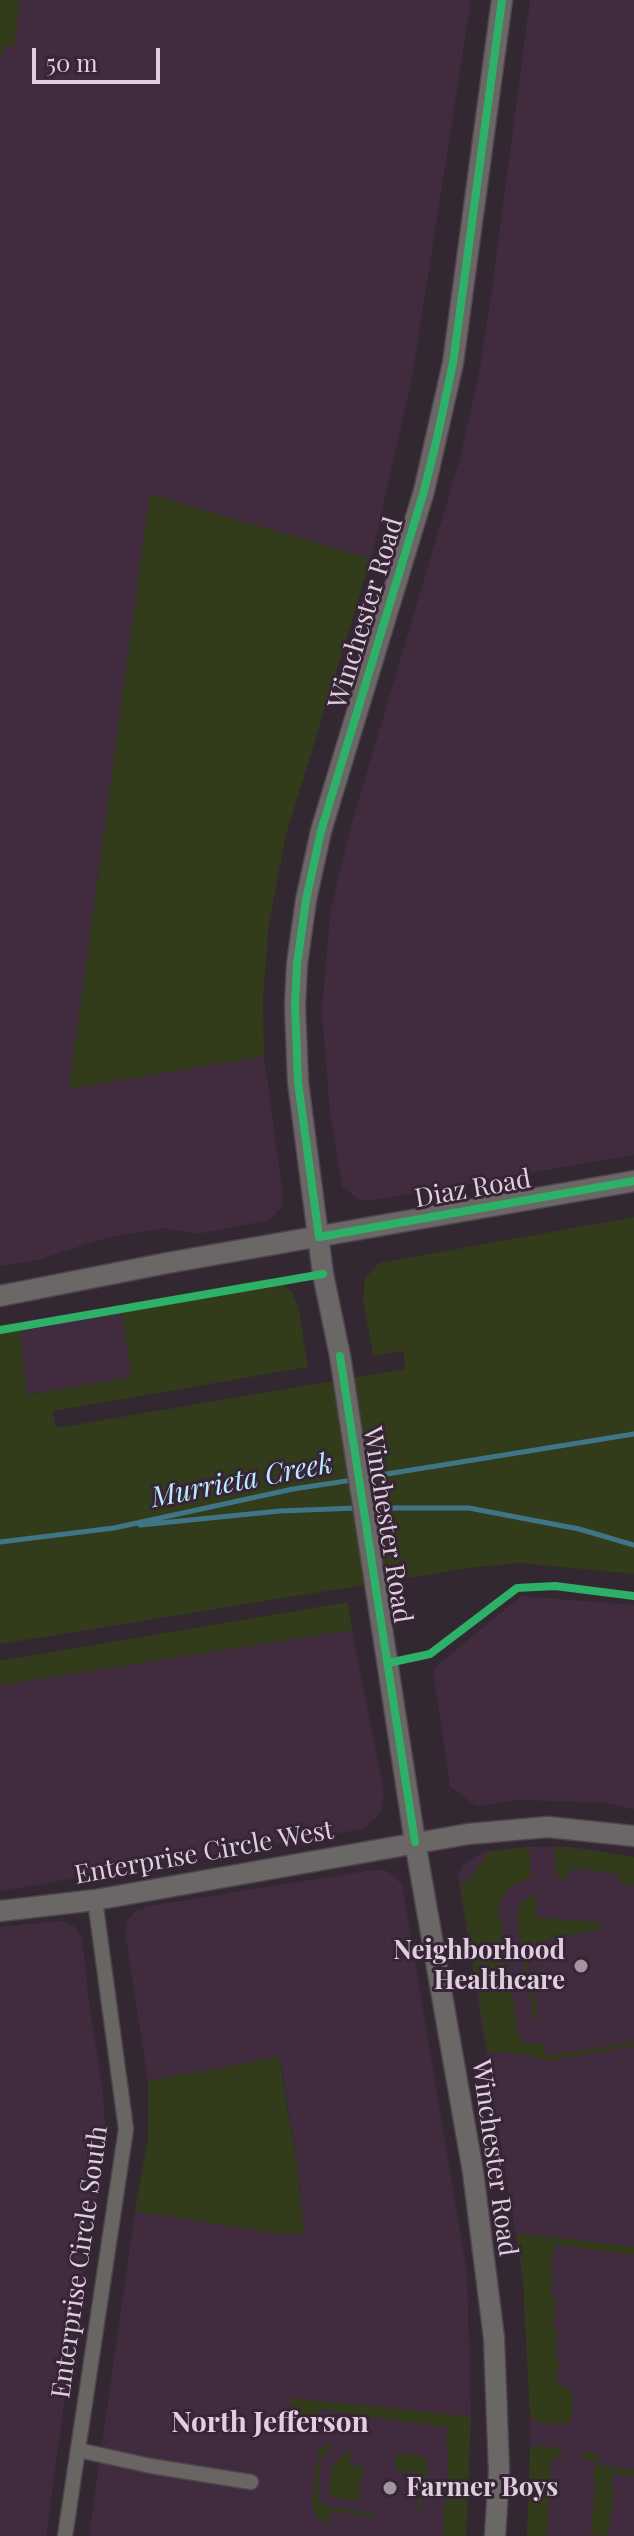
<!DOCTYPE html>
<style>
body{margin:0}
#map{position:relative;width:634px;height:2536px;overflow:hidden;background:#332832;font-family:"Playfair Display",serif}
canvas{display:block}
.scale{position:absolute;left:32px;top:48px;width:128px;height:36px;box-sizing:border-box;border:4px solid #ddd0dc;border-top:0;padding-left:10px;font-size:24px;line-height:28px;white-space:nowrap;color:#ddd0dc;-webkit-text-stroke:6px #372436;paint-order:stroke}
</style>
<div id="map">
<canvas width="634" height="2536"></canvas>
<div class="scale">50 m</div>
</div>
<script>
const context = document.querySelector('canvas').getContext('2d');
context.lineJoin = 'round';
function fill(path, color) { context.fillStyle = color; context.fill(path, 'evenodd'); }
const shape = rows => new Path2D(rows.map(r => 'M' + r).join(''));
function stroke(path, color, width, dash) { context.strokeStyle = color; context.lineWidth = width; context.lineCap = dash ? 'butt' : 'round'; context.setLineDash(dash || []); context.stroke(path); }
function write(font, color, halo, rows, align = 'center') {
  context.font = font + ' "Playfair Display",serif'; context.lineWidth = 6; context.setLineDash([]); context.textBaseline = 'middle'; context.strokeStyle = halo; context.fillStyle = color; for (const [text, x, y, turn = 0] of rows) {
    context.save(); context.translate(x, y); context.rotate((+turn || 0) * Math.PI / 180); context.textAlign = isNaN(turn) ? turn : align; if (halo) context.strokeText(text, 0, 0); context.fillText(text, 0, 0); context.restore();
  }
}
fill(shape([
 [0,0,471,0,412,378,371,559,150,495,69,1089,264,1056,283,1196,281,1208,269,1220,255,1223,197,1234,164,1228,102,1239,41,1259,0,1266],
 [530,0,634,0,634,1155,368,1201,358,1199,342,1186,330,1114,322,1011,330,912,351,826,461,455,480,367,492,289],
 [120,1305,133,1377,26,1395,19,1322],
 [521,1596,634,1605,634,1809,607,1803,520,1800,476,1806,450,1786,433,1669],
 [352,1630,384,1793,380,1814,363,1829,0,1891,0,1685],
 [527,1847,571,1847,634,1857,634,2536,527,2536,531,2436,523,2280,458,1877,463,1864,482,1853],
 [373,1870,385,1870,394,1876,402,1885,404,1896,467,2273,471,2417,466,2536,89,2536,135,2211,276,2233,304,2233,297,2164,280,2058,148,2081,125,1932,128,1919,137,1910,149,1906],
 [62,1921,74,1926,82,1938,90,2010,103,2092,106,2148,78,2301,46,2536,0,2536,0,1927]
]), '#402b3f');
fill(shape([
 [0,0,20,0,14,47,4,46,3,57,0,56],
 [150,494,371,559,286,835,269,923,263,996,264,1056,69,1089],
 [634,1217,634,1574,521,1563,475,1567,0,1644,0,1325,19,1322,27,1395,132,1377,120,1305,265,1279,276,1280,292,1292,298,1305,308,1367,53,1411,56,1428,405,1369,404,1351,373,1356,363,1298,365,1278,379,1263],
 [348,1602,352,1630,0,1685,0,1661],
 [527,1847,530,1850,530,1878,509,1887,498,1906,519,2038,527,2044,543,2044,546,2056,634,2042,634,2046,546,2061,520,2053,488,2052,460,1885,467,1882,485,1858,485,1852],
 [555,1847,571,1847,634,1857,634,1886,619,1883,620,1874,574,1868,564,1880,559,1879,555,1868],
 [537,1895,536,1917,601,1922,602,1929,525,1944,539,2021,533,2016,517,1916,522,1900],
 [279,2057,297,2164,304,2233,276,2233,135,2211,148,2138,148,2081],
 [517,2233,634,2247,634,2255,555,2244,550,2275,554,2276,551,2298,557,2299,553,2328,558,2329,555,2356,559,2357,556,2385,568,2387,568,2392,574,2393,571,2419,568,2424,537,2423,530,2414,523,2280],
 [292,2398,471,2417,466,2536,443,2536,448,2464,446,2434,450,2434,450,2428,319,2409,318,2420,308,2428,301,2430,289,2428],
 [330,2443,332,2446,321,2458,318,2500,327,2507,374,2513,374,2517,331,2511,328,2522,320,2521,316,2517,312,2504,319,2449],
 [537,2445,562,2449,561,2456,551,2460,547,2536,527,2536,530,2448],
 [351,2449,350,2465,364,2467,358,2501,334,2497,329,2491,332,2467,342,2455],
 [586,2452,599,2455,598,2465,634,2470,634,2476,613,2474,611,2486,614,2490,608,2536,590,2534,596,2484,594,2480,595,2461,583,2459,581,2455],
 [399,2453,425,2457,429,2463,420,2510,417,2510,422,2474,397,2471,395,2468,396,2456]
]), '#323b1a');
stroke(shape([
 [362,1478,634,1434],
 [367,1508,469,1508,579,1529,634,1545],
 [140,1525,280,1511,357,1508],
 [0,1542,114,1528,293,1489,353,1480]
]), '#407487', 5);
const street = shape([
 [78,2450,151,2466,251,2482],
 [65,2536,126,2129,95,1900]
]);
const secondary = shape([
 [0,1296,167,1263,634,1181],
 [0,1911,95,1900,468,1834,548,1827,634,1836],
 [495,2536,499,2472,494,2338,473,2172,415,1842,340,1356,323,1274,298,1082,295,1006,297,964,306,900,321,831,424,491,453,363,502,0]
]);
stroke(street, '#4d444c', 17);
stroke(secondary, '#4d444c', 23);
stroke(street, '#686563', 14);
stroke(secondary, '#6a6766', 20);
stroke(shape([
 [502,0,453,363,437,438,424,491,321,831,306,900,297,964,295,1006,298,1082,319,1237,634,1181],
 [0,1330,323,1274],
 [340,1356,415,1842],
 [388,1663,430,1654,517,1588,555,1586,634,1596]
]), '#2db169', 8);
for (const [x, y, r, color] of [
 [581,1966,8,"#a295a0"],
 [390,2488,8,"#a295a0"]
]) { const dot = new Path2D(); dot.arc(x, y, r, 0, 2 * Math.PI); context.fillStyle = color; context.fill(dot); stroke(dot, '#372436', 3); }
write('26px', '#ddd0dc', '#372436', [
 ["Winchester Road",366,613,-73],
 ["Diaz Road",473,1189,-10],
 ["Winchester Road",387,1525,81],
 ["Enterprise Circle West",204,1853,-10],
 ["Winchester Road",494,2158,82],
 ["Enterprise Circle South",80,2262,-82]
]);
write('bold 26px', '#ddd0dc', '#372436', [
 ["Neighborhood",565,1951],
 ["Healthcare",565,1981],
 ["Farmer Boys",406,2488,"left"]
], 'right');
write('italic 28px', '#b8edff', '#372436', [
 ["Murrieta Creek",242,1481,-11]
]);
write('bold 28px', '#e4cce2', '#372436', [
 ["North Jefferson",270,2423]
]);
</script>
